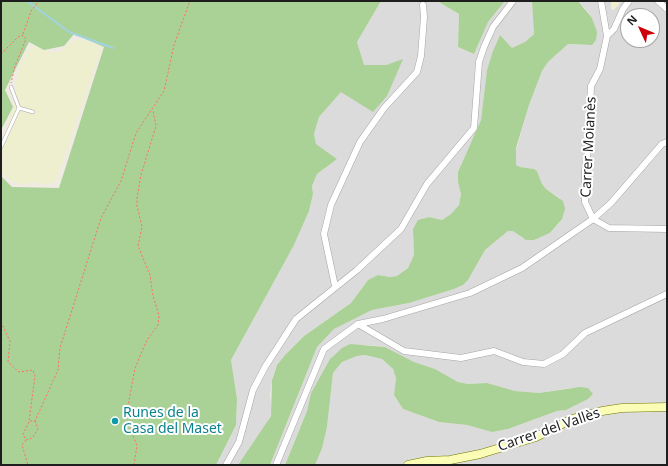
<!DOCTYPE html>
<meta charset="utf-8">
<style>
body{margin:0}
#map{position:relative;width:668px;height:466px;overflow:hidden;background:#efebe3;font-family:"Noto Sans",sans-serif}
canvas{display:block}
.frame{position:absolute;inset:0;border:2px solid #1e1e1e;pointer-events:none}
.north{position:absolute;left:620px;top:8px;width:40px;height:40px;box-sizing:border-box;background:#fff;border:1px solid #a5a5a5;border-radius:50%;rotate:314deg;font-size:11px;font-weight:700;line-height:16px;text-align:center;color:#1e1e1e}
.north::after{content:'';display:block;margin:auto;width:14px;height:18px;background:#cc0008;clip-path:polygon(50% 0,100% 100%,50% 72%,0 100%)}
</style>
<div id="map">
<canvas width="668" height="466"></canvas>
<div class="frame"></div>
<div class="north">N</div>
</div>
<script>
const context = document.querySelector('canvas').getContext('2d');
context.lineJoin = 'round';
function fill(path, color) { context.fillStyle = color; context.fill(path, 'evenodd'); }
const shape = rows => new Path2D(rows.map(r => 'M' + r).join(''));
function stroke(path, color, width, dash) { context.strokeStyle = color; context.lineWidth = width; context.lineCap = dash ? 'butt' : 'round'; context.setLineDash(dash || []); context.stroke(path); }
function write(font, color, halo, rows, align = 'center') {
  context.font = font + ' "Noto Sans",sans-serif'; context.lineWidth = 4; context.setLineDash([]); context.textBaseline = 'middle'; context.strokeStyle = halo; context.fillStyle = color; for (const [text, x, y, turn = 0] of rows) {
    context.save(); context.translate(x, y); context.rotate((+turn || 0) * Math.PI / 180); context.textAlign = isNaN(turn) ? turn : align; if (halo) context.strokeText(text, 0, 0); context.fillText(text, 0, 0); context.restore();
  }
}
fill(shape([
 [381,1,437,1,459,14,458,47,474,54,488,22,505,1,532,1,534,34,525,42,512,48,500,35,496,44,487,70,481,120,458,172,458,182,461,194,459,205,451,214,442,220,429,217,422,219,413,229,414,255,408,268,397,276,390,277,378,275,368,280,351,303,304,336,285,355,277,365,273,375,270,395,272,412,266,424,238,465,216,465,236,425,237,399,231,360,294,245,309,211,313,194,312,186,317,174,337,159,316,144,314,134,319,117,341,92,402,60,386,65,364,66,357,42],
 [578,1,611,1,611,9,617,7,621,1,667,1,667,465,315,465,327,427,333,373,342,362,357,356,365,355,382,359,393,369,396,377,394,395,403,409,439,422,467,425,492,432,508,429,557,411,566,410,588,399,593,394,570,388,539,393,515,391,487,383,468,384,458,382,435,369,414,362,385,347,369,345,342,348,330,359,311,393,307,411,285,465,270,465,317,347,334,329,372,310,409,303,454,289,463,285,468,280,485,250,508,231,513,230,522,238,534,240,550,233,560,222,560,198,546,189,542,184,537,171,534,169,520,167,516,165,515,154,529,105,542,71,548,62,568,44,586,45,594,22,585,8],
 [628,16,652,16,652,40,628,40]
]), '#dcdbdb');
fill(shape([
 [611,1,621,1,614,10,611,9],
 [80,39,98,45,101,50,56,182,41,185,33,182,23,185,13,182,1,172,1,144,9,123,15,101,16,83,19,67,31,46,55,53,63,50,70,42]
]), '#eeefce');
fill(shape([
 [1,1,381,1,357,42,364,65,386,65,403,59,387,96,373,112,341,92,319,117,314,134,316,144,337,159,317,174,312,186,313,194,309,211,294,245,231,360,237,399,236,425,216,465,1,465,1,176,12,187,59,188,104,47,74,34,64,46,44,50,29,42,5,90,13,107,1,130],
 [437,1,505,1,488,22,474,54,458,47,459,14],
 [532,1,578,1,592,18,597,32,596,40,592,45,568,44,548,62,542,71,529,105,516,148,516,165,520,167,534,169,537,171,542,184,546,189,563,201,565,209,562,219,550,233,534,240,526,240,513,231,508,231,485,250,468,280,463,285,454,289,409,303,372,310,334,329,317,347,270,465,238,465,271,416,272,380,277,365,285,355,304,336,351,303,368,280,378,275,390,277,397,276,408,268,414,255,413,229,418,220,429,217,442,220,451,214,459,205,461,194,458,182,458,172,481,120,487,70,493,51,500,35,512,48,525,42,534,34],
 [350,344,385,347,414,362,435,369,458,382,468,384,487,383,515,391,539,393,580,387,588,388,593,394,588,399,566,410,557,411,508,429,492,432,467,425,439,422,403,409,394,395,396,378,393,369,382,359,365,355,357,356,342,362,333,373,327,427,322,448,315,465,285,465,307,411,311,393,330,359,342,348]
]), '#aad196');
stroke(shape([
 [27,1,69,32,113,48]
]), '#a2d4df', 2);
const lane = shape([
 [11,87,19,108,33,112],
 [1,147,19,108]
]);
const street = shape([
 [601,1,607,36,600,69,591,86,588,149,585,171,585,202,593,219,609,228,667,229],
 [658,1,667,9],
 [607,36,614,29,623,9,629,1],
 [335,286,324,234,331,205,360,142,384,108,417,72,421,56,424,17,423,5],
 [358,324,404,351,461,358,494,351,523,362,544,364,563,354,585,333,667,294],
 [226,465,239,442,253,390,265,367,296,319,357,270,401,229,427,184,474,128,479,62,484,47,493,27,513,1],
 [276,465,324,349,358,324,383,319,470,293,522,268,593,219,611,203,662,144,667,142]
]);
const secondary = shape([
 [408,465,427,461,450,460,480,454,536,437,572,419,602,411,622,408,667,407]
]);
stroke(lane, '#a5a5a5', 4);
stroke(street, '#a5a5a5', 7);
stroke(secondary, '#717a00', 9);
stroke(shape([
 [23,34,31,11,39,1],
 [1,54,18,37,23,35,26,39,15,66,11,83],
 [1,322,10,341,8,362,19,372,33,370,35,376,29,421,35,421,58,370,60,348,101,218,121,181,136,133,164,91,174,45,190,1],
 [29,422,23,434,26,440,32,438,38,429,35,421],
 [26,440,22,445,28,465],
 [134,465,137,446,126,417,135,368,147,340,158,325,159,315,153,296,150,275,138,246,142,227,137,206,137,198,141,175,156,126,153,110]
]), '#ff6f65', 1, [2, 2]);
stroke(lane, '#fff', 3);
stroke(street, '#fff', 6);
stroke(secondary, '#fbfcb5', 8);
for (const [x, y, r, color] of [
 [115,421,4,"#0f9aa8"]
]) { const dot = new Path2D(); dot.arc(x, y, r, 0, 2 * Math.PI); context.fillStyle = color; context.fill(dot); stroke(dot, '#fff', 1.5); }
write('14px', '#1e1e1e', '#fff', [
 ["Carrer Moianès",589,147,-87],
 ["Carrer del Vallès",549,430,-19]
]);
write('14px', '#0d838f', '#fff', [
 ["Runes de la",123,413],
 ["Casa del Maset",123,429]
], 'left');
</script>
